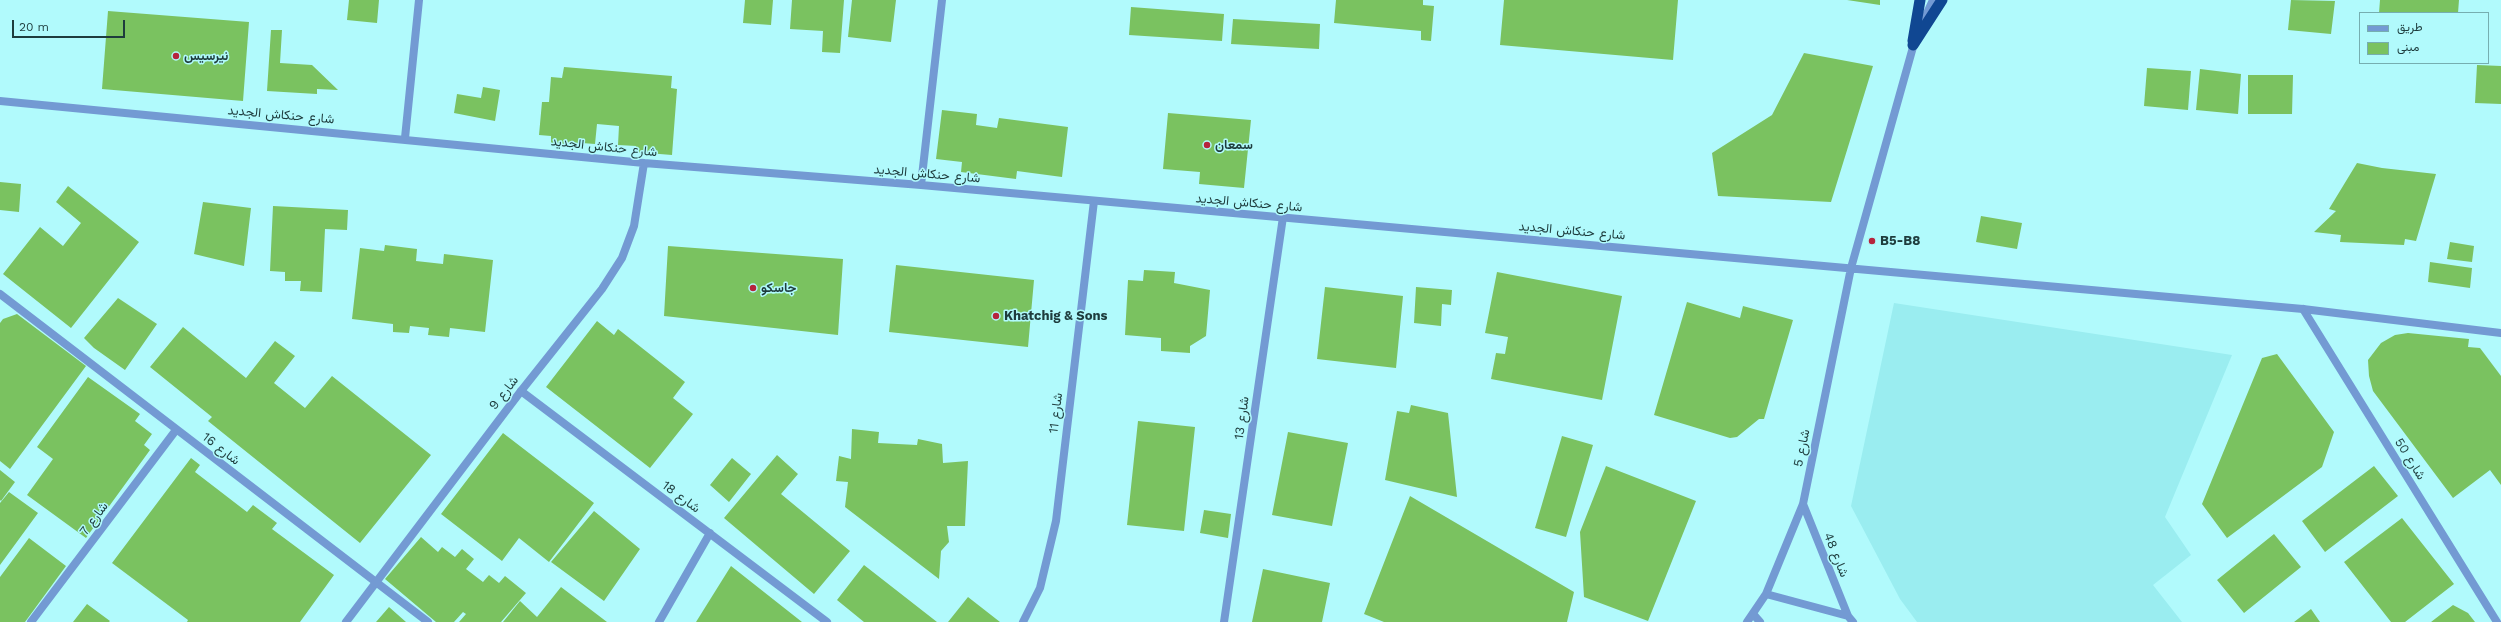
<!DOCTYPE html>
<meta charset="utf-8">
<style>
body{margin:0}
#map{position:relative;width:2501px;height:622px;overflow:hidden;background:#b1fafc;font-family:"Work Sans",Vazirmatn,sans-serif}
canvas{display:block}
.legend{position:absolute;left:2359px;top:12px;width:130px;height:52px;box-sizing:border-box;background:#b1fafc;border:1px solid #76aeb0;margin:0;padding:5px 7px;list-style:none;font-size:12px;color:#1e3c3d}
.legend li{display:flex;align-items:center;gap:8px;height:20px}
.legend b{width:20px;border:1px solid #76aeb0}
.scale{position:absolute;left:12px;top:20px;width:113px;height:18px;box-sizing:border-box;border:2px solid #1e3c3d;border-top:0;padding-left:5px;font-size:12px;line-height:14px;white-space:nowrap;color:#1e3c3d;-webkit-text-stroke:3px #b1fafc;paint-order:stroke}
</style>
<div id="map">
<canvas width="2501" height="622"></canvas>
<ul class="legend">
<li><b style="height:5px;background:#739ad3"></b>طريق</li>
<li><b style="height:11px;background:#7ac260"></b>مبنى</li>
</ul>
<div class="scale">20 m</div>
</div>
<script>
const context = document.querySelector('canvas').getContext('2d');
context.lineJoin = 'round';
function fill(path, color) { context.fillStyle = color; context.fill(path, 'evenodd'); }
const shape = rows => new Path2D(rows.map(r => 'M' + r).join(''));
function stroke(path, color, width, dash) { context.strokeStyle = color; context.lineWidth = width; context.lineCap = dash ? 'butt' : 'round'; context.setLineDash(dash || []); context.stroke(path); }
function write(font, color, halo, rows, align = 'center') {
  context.font = font + ' "Work Sans",Vazirmatn,sans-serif'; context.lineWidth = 3; context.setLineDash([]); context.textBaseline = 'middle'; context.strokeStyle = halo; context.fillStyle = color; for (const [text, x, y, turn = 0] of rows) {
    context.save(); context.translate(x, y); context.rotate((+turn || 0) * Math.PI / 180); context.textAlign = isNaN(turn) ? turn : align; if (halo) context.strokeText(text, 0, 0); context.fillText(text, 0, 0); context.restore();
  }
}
fill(shape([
 [1894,303,2232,355,2165,517,2191,555,2153,585,2182,622,1917,622,1900,599,1851,506]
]), '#9aedf0');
fill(shape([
 [349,0,379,0,377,23,347,20],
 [745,0,773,0,771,25,743,23],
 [792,0,844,0,840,53,822,52,823,31,790,29],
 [852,0,896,0,891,42,848,37],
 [1336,0,1423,0,1423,5,1434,6,1431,41,1421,40,1421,31,1334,23],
 [1504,0,1678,0,1673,60,1500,45],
 [1847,0,1880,0,1880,5],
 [2291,0,2335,1,2331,34,2288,30],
 [2380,0,2459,0,2458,13,2379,13],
 [1131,7,1224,14,1222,41,1129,35],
 [108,11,249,22,243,101,102,89],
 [1233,19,1320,24,1319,49,1231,44],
 [271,30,282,30,280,63,312,65,338,90,317,89,317,94,267,91],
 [1804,53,1873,66,1831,202,1718,196,1712,153,1772,115],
 [2477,65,2501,66,2501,104,2475,103],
 [564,67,672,76,671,88,677,89,672,155,635,152,636,146,618,145,619,126,597,124,595,144,582,143,582,147,551,145,551,136,539,135,542,102,549,102,551,77,562,78],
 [2147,68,2191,71,2188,110,2144,106],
 [2200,69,2241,74,2238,114,2196,110],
 [2248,75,2293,75,2292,114,2248,114],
 [483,87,500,90,495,121,454,113,457,94,481,98],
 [942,110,977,114,976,125,997,128,999,118,1068,127,1062,177,1017,171,1016,179,961,172,962,162,936,159],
 [1168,113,1251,120,1244,188,1199,184,1200,172,1163,169],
 [2357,163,2382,168,2436,174,2416,241,2405,239,2404,245,2340,242,2341,235,2314,232,2336,211,2329,209],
 [0,182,21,184,19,212,0,210],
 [68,186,139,242,71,328,3,274,40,227,63,246,81,223,56,202],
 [203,202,251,208,244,266,194,254],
 [273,206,348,210,347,230,325,229,322,292,300,291,301,281,285,281,285,272,270,271],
 [1981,216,2022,223,2017,249,1976,242],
 [2450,242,2474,246,2472,262,2447,259],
 [385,245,417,249,416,261,443,264,444,254,493,260,485,332,450,328,449,337,428,335,429,328,410,326,409,333,393,332,393,324,352,319,360,248,384,251],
 [668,246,843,259,838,335,664,316],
 [2430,262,2472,268,2470,288,2428,282],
 [896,265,1034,280,1028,347,889,332],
 [1144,270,1175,272,1174,283,1210,290,1206,336,1190,346,1190,353,1161,351,1161,338,1125,335,1128,280,1143,281],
 [1497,272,1622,296,1602,400,1491,379,1496,353,1505,354,1508,337,1485,333],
 [1325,287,1403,296,1396,368,1317,359],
 [1416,287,1452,290,1451,305,1442,304,1441,326,1414,323],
 [118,298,157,324,125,370,94,348,84,338],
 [1687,302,1740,318,1743,306,1793,320,1764,419,1759,419,1737,437,1730,438,1654,415],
 [17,314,86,366,10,469,0,461,0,323,3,319],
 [597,321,614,335,618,329,685,382,673,398,693,414,650,468,546,387],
 [183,327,246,378,275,341,295,356,274,383,305,408,332,376,431,455,360,543,208,421,212,417,150,367],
 [2408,333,2469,339,2468,347,2480,348,2501,376,2501,485,2490,470,2453,498,2373,391,2369,376,2368,360,2381,343,2395,335],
 [2277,354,2334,432,2322,467,2227,538,2202,504,2262,358],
 [88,377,140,414,135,421,152,434,144,445,150,450,86,538,27,495,53,459,37,447],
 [1411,405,1448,413,1457,497,1385,480,1397,411,1409,413],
 [1138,421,1195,427,1184,531,1127,525],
 [852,429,879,432,878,443,917,445,918,439,942,444,943,463,968,461,965,526,947,526,949,542,941,551,939,579,845,507,848,482,836,481,839,456,851,459],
 [1288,432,1348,443,1332,526,1272,515],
 [503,433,594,503,549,562,519,538,502,561,441,514],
 [1562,436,1593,445,1566,537,1535,528],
 [777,455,798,474,781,494,850,551,814,594,724,518],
 [191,458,200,465,195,472,247,512,253,505,277,523,272,529,334,575,300,622,187,622,188,620,112,563],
 [732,458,751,474,729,502,710,485],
 [1606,466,1696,501,1648,621,1584,597,1580,532],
 [2374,466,2398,496,2325,552,2302,521],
 [0,470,15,482,1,501,0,500],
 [9,492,38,513,0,565,0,503],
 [1410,496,1574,592,1567,622,1384,622,1364,614],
 [1204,510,1231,514,1228,538,1200,533],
 [594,511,640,549,604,601,551,562],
 [2402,518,2454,584,2405,622,2391,622,2344,562],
 [2274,534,2301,567,2244,613,2217,580],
 [421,537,438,552,442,547,455,557,462,549,474,559,466,569,483,582,489,575,499,583,505,576,526,593,501,622,459,622,466,614,463,612,454,622,436,622,385,579],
 [29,538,66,566,25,622,0,622,0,577],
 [864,565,937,622,864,622,837,600],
 [731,566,802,622,696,622],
 [1263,569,1330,583,1322,622,1252,622],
 [561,587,607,622,503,622,520,601,537,617],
 [968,597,1000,622,948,622],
 [87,604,110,621,109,622,73,622],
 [2453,605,2468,613,2475,622,2431,622],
 [389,607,406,622,376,622],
 [2311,609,2320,622,2294,622]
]), '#7ac260');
stroke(shape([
 [405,138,419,0]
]), '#739ad3', 8);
stroke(shape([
 [0,294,428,622],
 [2303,309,2497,622],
 [521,391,827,622],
 [1753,614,1760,622],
 [31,622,176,430],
 [659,622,710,533],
 [1023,622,1040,588,1056,521,1094,201],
 [1224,622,1283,217]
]), '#739ad3', 8);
stroke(shape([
 [1922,24,1933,0],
 [0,101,644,163,921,185,2303,309,2501,333],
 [921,185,942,0],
 [1803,504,1848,616,1853,622],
 [1766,594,1848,616],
 [346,622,521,391,602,289,622,258,634,226,644,163],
 [1747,622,1766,594,1803,504,1851,268,1915,40]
]), '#739ad3', 8);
stroke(shape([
 [1913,41,1920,0],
 [1913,45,1942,0]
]), '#104792', 11);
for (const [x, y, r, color] of [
 [176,56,4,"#b6243d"],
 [1207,145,4,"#b6243d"],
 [1872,241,4,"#b6243d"],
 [753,288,4,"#b6243d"],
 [996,316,4,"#b6243d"]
]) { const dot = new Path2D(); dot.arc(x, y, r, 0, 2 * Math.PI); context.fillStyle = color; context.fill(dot); stroke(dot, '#b1fafc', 1.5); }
write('bold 13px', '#1e3c3d', '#b1fafc', [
 ["نيرسيس",184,56],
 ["سمعان",1215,145],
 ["B5-B8",1880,241],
 ["جاسكو",761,288],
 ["Khatchig & Sons",1004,316]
], 'left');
write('13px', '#1e3c3d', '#b1fafc', [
 ["شارع حنكاش الجديد",281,115,5],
 ["شارع حنكاش الجديد",604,147,6],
 ["شارع حنكاش الجديد",927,174,5],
 ["شارع حنكاش الجديد",1249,203,5],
 ["شارع حنكاش الجديد",1572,231,5],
 ["شارع 9",504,393,-52],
 ["شارع 11",1056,413,-83],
 ["شارع 13",1242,418,-82],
 ["شارع 5",1802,448,-78],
 ["شارع 16",221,449,38],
 ["شارع 50",2410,459,58],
 ["شارع 18",681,497,37],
 ["شارع 7",94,519,-53],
 ["شارع 48",1836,555,68]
]);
</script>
